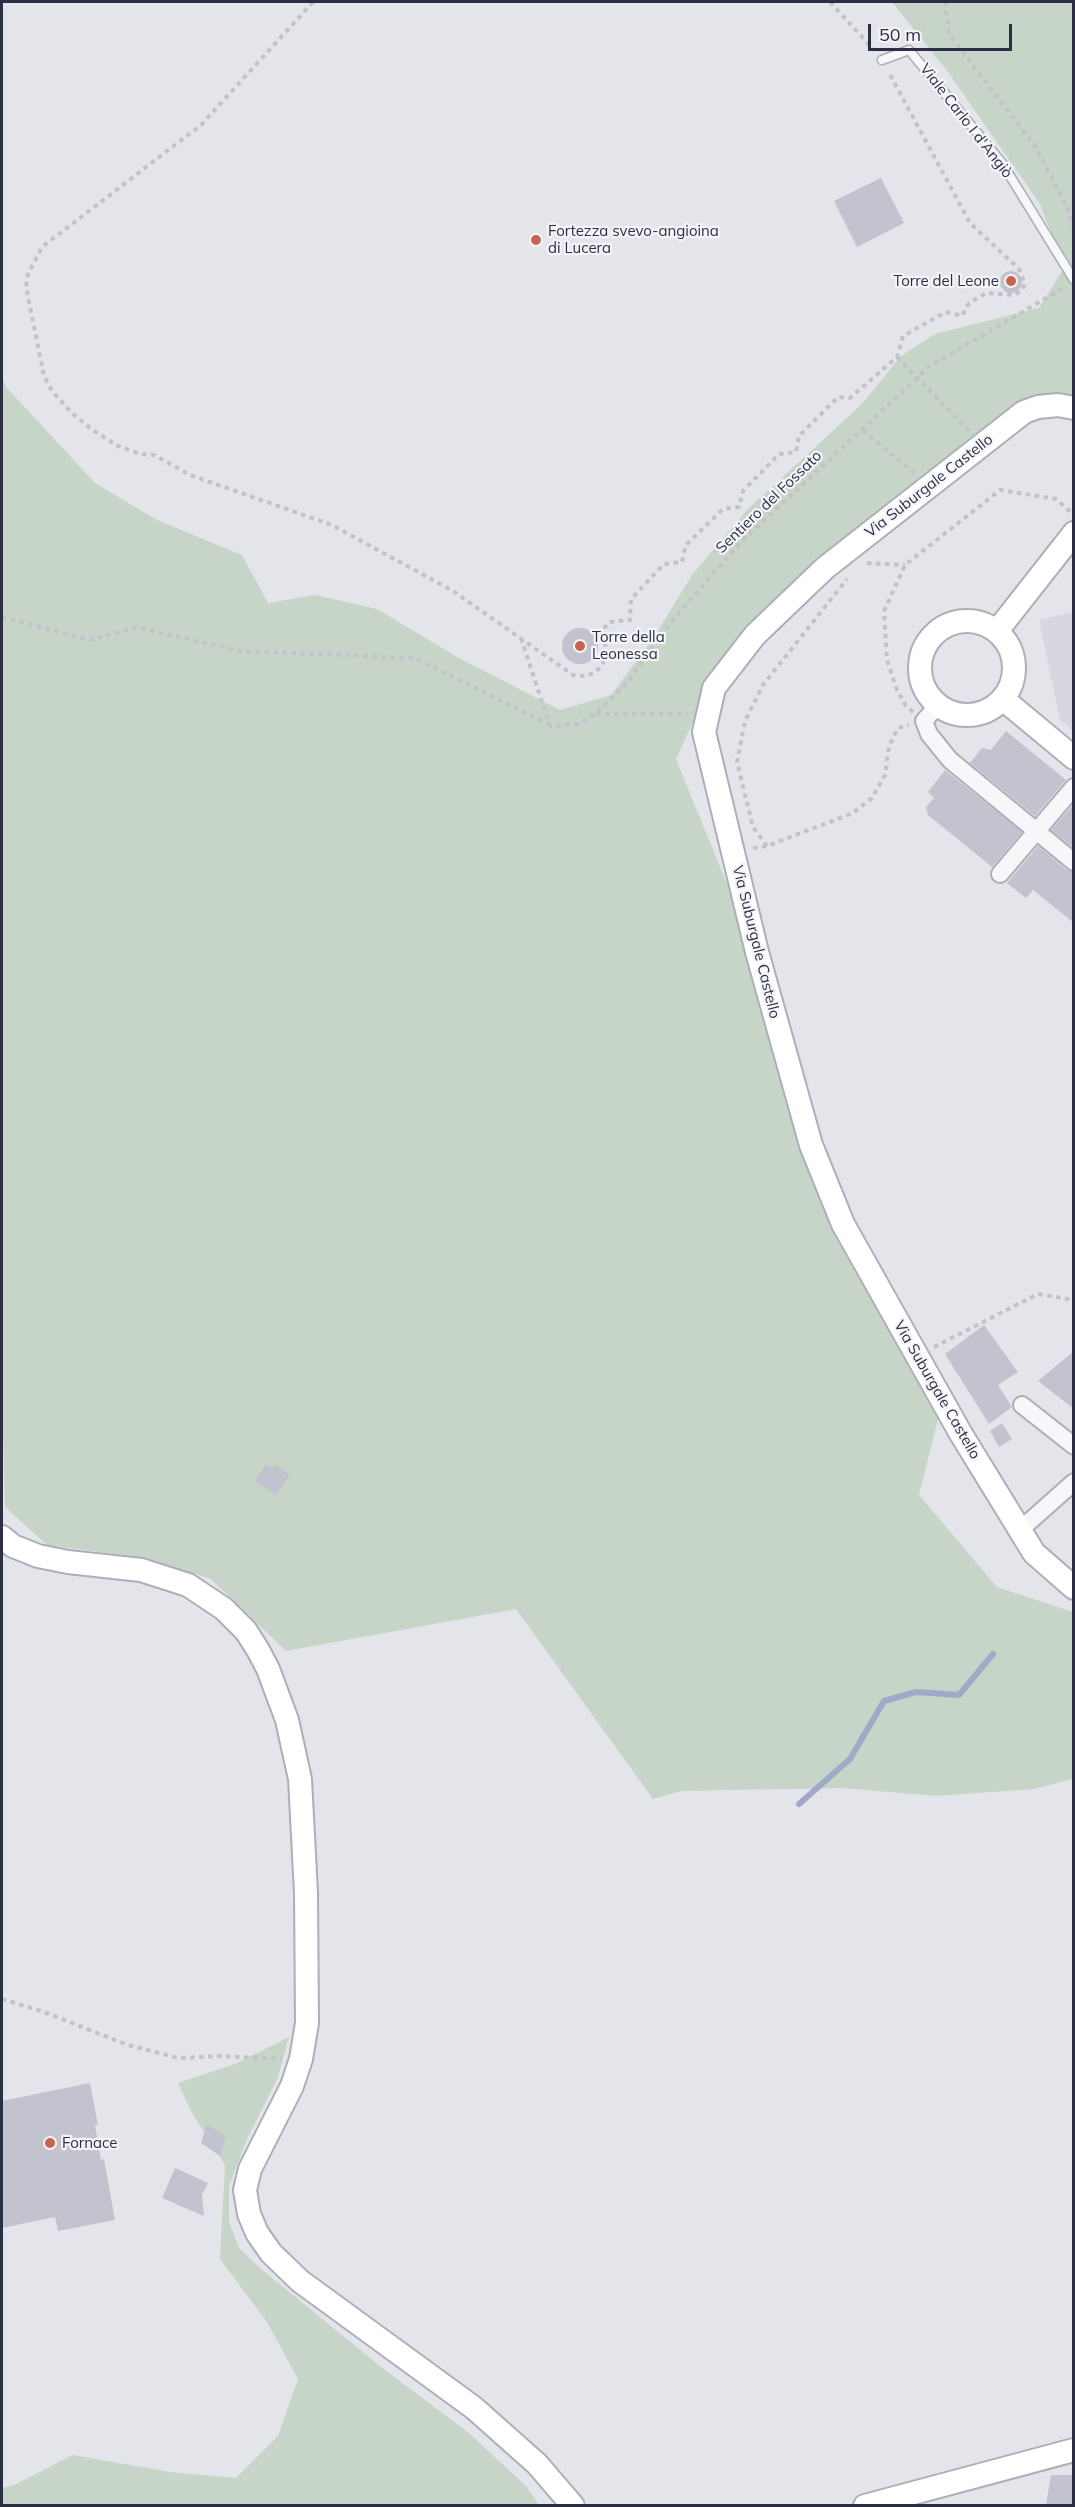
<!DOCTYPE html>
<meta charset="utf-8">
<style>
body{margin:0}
#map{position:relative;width:1075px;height:2507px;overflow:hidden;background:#e4e5eb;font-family:Mulish,sans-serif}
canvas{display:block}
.frame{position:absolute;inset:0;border:3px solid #2c2e43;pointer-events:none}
.scale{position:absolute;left:868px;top:24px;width:144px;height:27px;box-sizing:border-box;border:3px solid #2c2e43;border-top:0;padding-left:8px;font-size:18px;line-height:21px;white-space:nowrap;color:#2c2e43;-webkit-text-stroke:4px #f4f5f9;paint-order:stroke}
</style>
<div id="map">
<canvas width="1075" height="2507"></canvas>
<div class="frame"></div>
<div class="scale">50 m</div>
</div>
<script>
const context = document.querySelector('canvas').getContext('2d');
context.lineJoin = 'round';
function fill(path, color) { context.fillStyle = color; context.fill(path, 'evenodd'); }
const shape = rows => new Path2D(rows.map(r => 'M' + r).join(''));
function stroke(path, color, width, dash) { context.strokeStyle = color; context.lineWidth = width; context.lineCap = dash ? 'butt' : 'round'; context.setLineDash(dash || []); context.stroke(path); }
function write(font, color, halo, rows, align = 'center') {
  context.font = font + ' Mulish,sans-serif'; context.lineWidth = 4.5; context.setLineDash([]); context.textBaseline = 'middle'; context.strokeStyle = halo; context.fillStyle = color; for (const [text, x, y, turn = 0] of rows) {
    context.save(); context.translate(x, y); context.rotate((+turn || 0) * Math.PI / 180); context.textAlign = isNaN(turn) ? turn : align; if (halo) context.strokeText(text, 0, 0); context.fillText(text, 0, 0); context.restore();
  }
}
fill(shape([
 [1073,612,1074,612,1073,731,1060,720,1039,620]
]), '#d7d7e0');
fill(shape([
 [892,2,1073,2,1073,406,1023,409,823,567,710,685,676,759,735,904,826,1211,945,1391,919,1495,997,1587,1073,1612,1073,1779,1034,1789,936,1796,841,1788,682,1791,653,1799,516,1609,286,1651,211,1579,145,1558,47,1545,5,1507,2,1399,2,377,6,387,95,483,157,520,242,555,268,603,315,595,377,609,459,658,560,710,611,695,653,639,692,575,748,509,862,404,901,356,935,334,1039,308,1064,268,1040,204,948,72],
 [289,2037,278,2077,248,2137,229,2186,229,2222,239,2248,260,2268,381,2367,469,2433,527,2487,539,2505,2,2506,2,2488,14,2485,73,2455,170,2472,236,2478,278,2436,298,2379,267,2322,220,2259,225,2165,192,2113,178,2083,235,2064]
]), '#c6d5c7');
stroke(shape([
 [799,1804,850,1759,884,1701,916,1692,959,1695,993,1654]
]), '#a1a9c9', 6);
fill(shape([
 [881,178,904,223,857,247,834,201],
 '1000 282a11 11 0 1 1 22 0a11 11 0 1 1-22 0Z',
 '562 646a18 18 0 1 1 36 0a18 18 0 1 1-36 0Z',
 [1006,731,1066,780,1035,816,970,763,982,748,991,750],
 [945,770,1022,832,992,867,928,815,926,807,934,798,928,792],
 [1074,804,1074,848,1051,830],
 [1038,846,1067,870,1074,872,1074,923,1033,890,1026,898,1007,883],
 [984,1325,1018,1372,998,1385,1012,1407,989,1424,945,1354],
 [1074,1351,1074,1409,1038,1381],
 [1002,1423,1012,1439,999,1447,990,1431],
 [266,1464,272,1468,275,1465,290,1475,276,1495,255,1481],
 [90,2083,98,2125,95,2125,101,2160,104,2159,115,2220,58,2231,55,2217,2,2228,2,2101],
 [207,2124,226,2137,220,2156,201,2143],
 [175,2168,208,2183,202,2195,204,2216,162,2198],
 [1051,2475,1074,2475,1074,2505,1046,2505]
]), '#c2c3ce');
const lane = shape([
 [882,60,909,50,1002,163,1074,280]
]);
const street = shape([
 [938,705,924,721,929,734,950,760,1074,862],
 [1000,874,1074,787],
 [1022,1405,1074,1446],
 [1020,1530,1074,1482]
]);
const secondary = shape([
 [1074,408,1058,405,1038,407,1024,412,825,568,755,635,714,688,704,732,757,952,811,1145,843,1224,961,1434,1034,1553,1074,1588],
 '920 668a47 47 0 1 1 94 0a47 47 0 1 1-94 0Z',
 [997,631,1074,533],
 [1003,699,1074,758],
 [2,1537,13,1546,38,1556,68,1562,141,1570,188,1585,224,1609,246,1631,258,1650,268,1669,287,1720,300,1779,306,1893,307,2023,301,2059,292,2086,250,2169,245,2190,249,2214,257,2233,271,2253,300,2281,474,2408,537,2464,573,2506],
 [865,2506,1074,2450]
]);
stroke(lane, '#adaeb9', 11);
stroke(street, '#adaeb9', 20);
stroke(secondary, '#adaeb9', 26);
stroke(shape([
 [313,2,201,125,42,247,28,274,26,287,44,376,52,391,72,413,91,429,118,446,141,454,154,455,190,475,332,525,453,591,573,675,586,676,596,672,603,663,606,651,604,637,605,627,609,622,630,620,631,599,664,564,682,562,686,545,723,509,739,507,743,491,779,454,796,452,799,436,838,397,850,398,897,357,903,336,946,312,962,316,969,303,986,293,1014,295,1022,290,1025,284,1019,269,970,223,888,71],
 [830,2,874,50],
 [945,2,949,34,1035,146,1068,209,1074,230],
 [863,430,914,473],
 [867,563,905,565],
 [2,617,90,640,136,627,240,651,414,658,550,725],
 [521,638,550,726,579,724,595,714,628,682,666,628,740,543,930,366,1065,287],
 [913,712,906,706,897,690,887,660,884,611,905,565,1000,490,1056,499,1073,514],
 [596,714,687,714],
 [767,846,753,827,737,762,745,721,763,685,847,579],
 [753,848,767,846,853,813,872,798,885,775,889,746,898,728,909,725],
 [934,1347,1038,1294,1074,1300],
 [2,1999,44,2012,128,2045,178,2058,221,2056,281,2059]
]), '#c2c3ca', 4, [4.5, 4.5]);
stroke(lane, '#f7f7fa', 8);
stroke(street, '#f7f7fa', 16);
stroke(secondary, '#fff', 22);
stroke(shape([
 [897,357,975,437]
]), '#c2c3ca', 4, [4.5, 4.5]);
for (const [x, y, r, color] of [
 [536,240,6,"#c96351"],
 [1011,281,6,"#c96351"],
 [580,646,6,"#c96351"],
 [50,2143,6,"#c96351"]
]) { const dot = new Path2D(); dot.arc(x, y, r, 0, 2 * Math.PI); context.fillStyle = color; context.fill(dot); stroke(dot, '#f4f5f9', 2); }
write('15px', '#2c2e43', '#f4f5f9', [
 ["Viale Carlo I d'Angiò",966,121,52],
 ["Via Suburgale Castello",929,486,-38],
 ["Sentiero del Fossato",769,502,-44],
 ["Via Suburgale Castello",756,942,76],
 ["Via Suburgale Castello",937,1390,60]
]);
write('15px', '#2c2e43', '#f4f5f9', [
 ["Fortezza svevo-angioina",548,231],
 ["di Lucera",548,248],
 ["Torre del Leone",999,281,"right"],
 ["Torre della",592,637],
 ["Leonessa",592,654],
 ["Fornace",62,2143]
], 'left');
</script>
